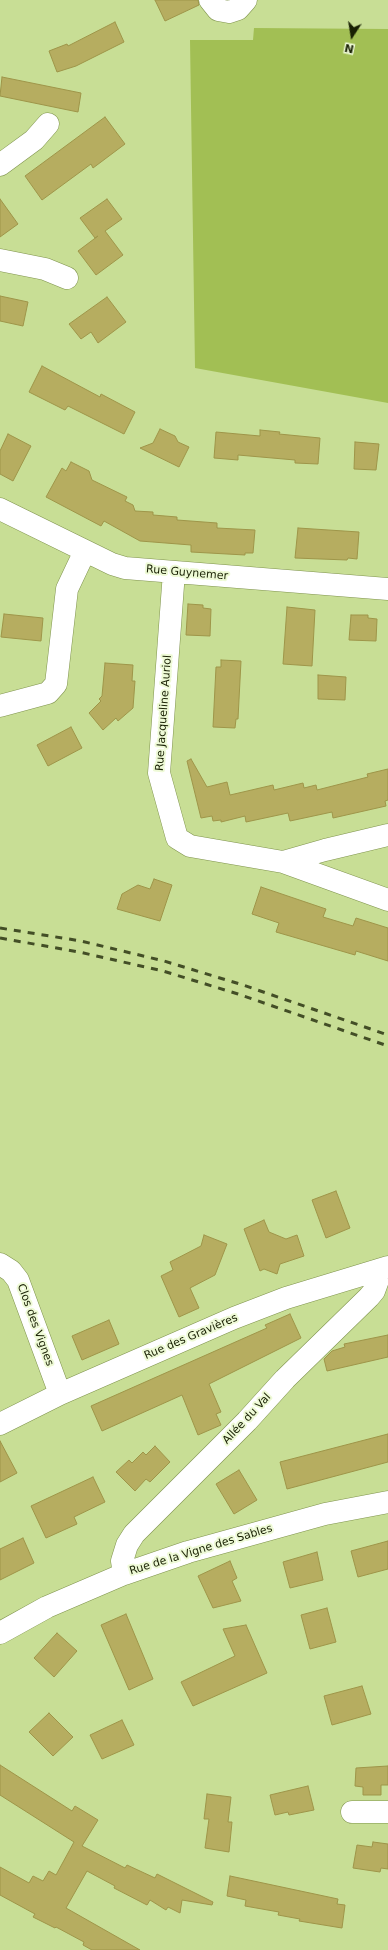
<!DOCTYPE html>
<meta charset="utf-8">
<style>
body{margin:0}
#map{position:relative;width:388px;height:1950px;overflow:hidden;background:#c8de95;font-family:"DejaVu Sans",sans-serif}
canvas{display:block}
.north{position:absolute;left:332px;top:16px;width:40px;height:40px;-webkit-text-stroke:3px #eefad6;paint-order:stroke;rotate:192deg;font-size:11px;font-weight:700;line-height:16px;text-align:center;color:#182003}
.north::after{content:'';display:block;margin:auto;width:14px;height:18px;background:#182003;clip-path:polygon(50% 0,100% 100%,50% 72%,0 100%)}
</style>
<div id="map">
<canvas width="388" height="1950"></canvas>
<div class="north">N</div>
</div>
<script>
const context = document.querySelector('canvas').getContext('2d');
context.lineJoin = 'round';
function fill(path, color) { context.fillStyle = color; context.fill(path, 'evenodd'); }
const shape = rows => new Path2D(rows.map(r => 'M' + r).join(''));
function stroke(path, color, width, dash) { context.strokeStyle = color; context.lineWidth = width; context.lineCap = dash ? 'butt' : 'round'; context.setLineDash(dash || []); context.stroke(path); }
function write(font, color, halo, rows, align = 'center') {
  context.font = font + ' "DejaVu Sans",sans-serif'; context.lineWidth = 4; context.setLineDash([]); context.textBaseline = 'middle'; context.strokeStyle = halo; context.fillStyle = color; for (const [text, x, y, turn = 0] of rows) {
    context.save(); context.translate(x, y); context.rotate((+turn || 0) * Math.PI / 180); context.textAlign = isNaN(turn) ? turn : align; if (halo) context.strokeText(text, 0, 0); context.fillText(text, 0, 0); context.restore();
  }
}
fill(shape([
 [254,28,388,29,388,403,195,368,190,40,253,40]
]), '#a2bf54');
const building = shape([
 [155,0,198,0,199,5,165,21,155,0],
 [115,22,124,42,76,66,57,72,49,51,67,44,68,46,115,22],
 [2,77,81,93,78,112,0,96,2,77],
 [105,117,125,144,93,168,91,164,42,200,25,176,105,117],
 [0,199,18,224,0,237,0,199],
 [107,199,122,219,105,231,123,255,96,275,78,251,98,236,95,238,80,218,107,199],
 [0,296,28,302,23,326,0,321,0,296],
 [107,297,126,322,98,343,91,332,81,339,69,324,107,297],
 [42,366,100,397,101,394,135,412,124,434,68,406,65,410,29,392,42,366],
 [160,429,175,436,178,442,189,447,179,467,140,448,153,443,160,429],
 [260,430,280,432,279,434,320,438,318,464,295,463,295,460,238,455,238,460,214,458,216,432,260,436,260,430],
 [8,434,31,446,13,481,0,474,0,451,8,434],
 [355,442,379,444,376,470,354,469,355,442],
 [71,462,89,471,92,480,127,497,125,501,133,505,135,511,153,512,153,515,177,517,177,520,217,523,217,528,255,530,253,553,245,553,245,555,191,552,191,545,140,541,104,521,101,526,46,497,62,468,66,471,71,462],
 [298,528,359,532,357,559,348,558,347,560,295,558,298,528],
 [188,604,203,605,203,608,211,609,210,636,186,635,188,604],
 [287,607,315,610,312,666,283,664,287,607],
 [4,614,43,618,41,641,1,637,4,614],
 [351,615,368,615,368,618,377,619,376,641,349,640,351,615],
 [221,660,241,661,238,719,236,719,235,728,213,727,216,667,221,667,221,660],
 [105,663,133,665,132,681,135,681,133,708,118,721,116,718,103,730,89,713,101,701,99,699,102,696,105,663],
 [318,675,346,677,345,700,318,699,318,675],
 [71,727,82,748,48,766,37,745,71,727],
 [191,759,207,787,227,782,230,795,273,785,274,790,303,783,304,788,316,785,317,790,368,777,367,774,388,769,388,800,385,801,386,806,333,818,332,812,290,821,288,813,246,822,245,816,221,822,221,820,213,821,212,816,201,818,187,761,191,759],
 [154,879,172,885,160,921,117,909,122,894,138,885,150,889,154,879],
 [261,887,326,909,323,917,353,926,356,918,388,928,388,961,356,951,355,955,276,932,279,923,252,914,261,887],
 [336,1191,350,1228,326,1238,312,1200,336,1191],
 [264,1220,269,1232,286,1239,297,1235,304,1256,280,1264,277,1274,264,1269,260,1271,244,1229,264,1220],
 [204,1235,227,1244,215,1275,190,1288,199,1308,179,1317,161,1276,173,1270,170,1262,201,1246,204,1235],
 [290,1314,301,1338,209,1384,221,1412,216,1414,221,1425,198,1435,182,1395,102,1431,91,1406,267,1328,265,1325,290,1314],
 [109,1320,119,1344,82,1360,72,1336,109,1320],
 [388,1335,388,1357,327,1371,324,1359,332,1351,345,1347,344,1344,388,1335],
 [388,1434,388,1462,287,1489,280,1462,388,1434],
 [0,1441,17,1473,0,1482,0,1441],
 [155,1446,170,1462,150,1482,146,1479,135,1491,116,1472,129,1460,132,1463,143,1452,146,1455,155,1446],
 [239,1470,257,1500,234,1514,216,1484,239,1470],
 [93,1477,105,1502,74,1517,77,1524,46,1538,31,1506,93,1477],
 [23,1538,34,1563,0,1580,0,1549,23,1538],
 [388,1541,388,1569,358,1577,351,1551,388,1541],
 [317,1552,323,1580,290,1588,283,1562,317,1552],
 [230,1561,237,1578,232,1581,241,1601,213,1608,198,1576,230,1561],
 [327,1608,336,1642,310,1649,301,1615,327,1608],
 [126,1614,153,1679,129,1690,101,1625,126,1614],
 [246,1625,267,1673,193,1706,181,1682,235,1656,223,1629,246,1625],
 [57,1633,77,1651,54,1677,34,1658,57,1633],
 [362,1686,371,1714,332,1725,324,1696,362,1686],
 [49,1713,73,1737,53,1756,29,1732,49,1713],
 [122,1720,134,1745,102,1759,90,1735,122,1720],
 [0,1765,72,1811,75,1806,98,1820,82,1846,125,1868,127,1865,155,1878,157,1874,213,1902,212,1905,182,1900,180,1913,168,1907,166,1910,150,1900,147,1905,114,1888,115,1886,87,1871,66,1908,140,1950,92,1950,83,1945,84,1942,56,1927,55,1928,33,1917,35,1914,0,1895,0,1867,29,1883,33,1876,43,1881,49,1871,56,1875,74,1842,0,1795,0,1765],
 [388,1766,388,1785,381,1785,381,1795,363,1795,363,1787,355,1786,356,1768,388,1766],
 [308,1786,314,1810,289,1815,288,1812,275,1815,270,1795,308,1786],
 [207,1794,231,1797,228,1822,232,1822,229,1852,205,1848,209,1819,204,1819,207,1794],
 [373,1842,388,1844,388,1869,381,1868,380,1872,353,1868,357,1845,372,1847,373,1842],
 [230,1876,338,1899,337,1904,345,1905,342,1928,299,1921,300,1919,278,1915,279,1912,245,1906,246,1900,227,1896,230,1876]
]);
fill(building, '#b6ad60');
stroke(building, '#9e9549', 1);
const minor = shape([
 [210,0,218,10,229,12,238,9,246,0],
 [0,165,34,140,48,124],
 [0,260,45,269,67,278],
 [0,509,112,564,125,568,388,589],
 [174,572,159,773,177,838,190,846,283,862,388,900],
 [0,706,48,693,56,684,67,589,85,551],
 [283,862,325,850,388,835],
 [0,1264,11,1271,18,1280,60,1394],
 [0,1424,60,1394,234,1318,286,1298,388,1267],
 [124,1574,122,1561,127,1545,134,1534,247,1421,285,1379,369,1297,374,1291,382,1269],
 [0,1633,47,1607,124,1574,188,1552,325,1514,388,1502],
 [352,1812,388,1812]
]);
stroke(minor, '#7f934d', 23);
stroke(minor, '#fff', 22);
stroke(shape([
 [0,928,81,941,164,961,243,985,388,1035],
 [0,938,79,952,163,971,238,994,388,1046]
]), '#434e26', 3, [7, 7]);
write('11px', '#182003', '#eefad6', [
 ["Rue Guynemer",187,573,5],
 ["Rue Jacqueline Auriol",164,713,-86],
 ["Clos des Vignes",35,1325,70],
 ["Rue des Gravières",191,1337,-23],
 ["Allée du Val",247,1419,-47],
 ["Rue de la Vigne des Sables",201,1550,-17]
]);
</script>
